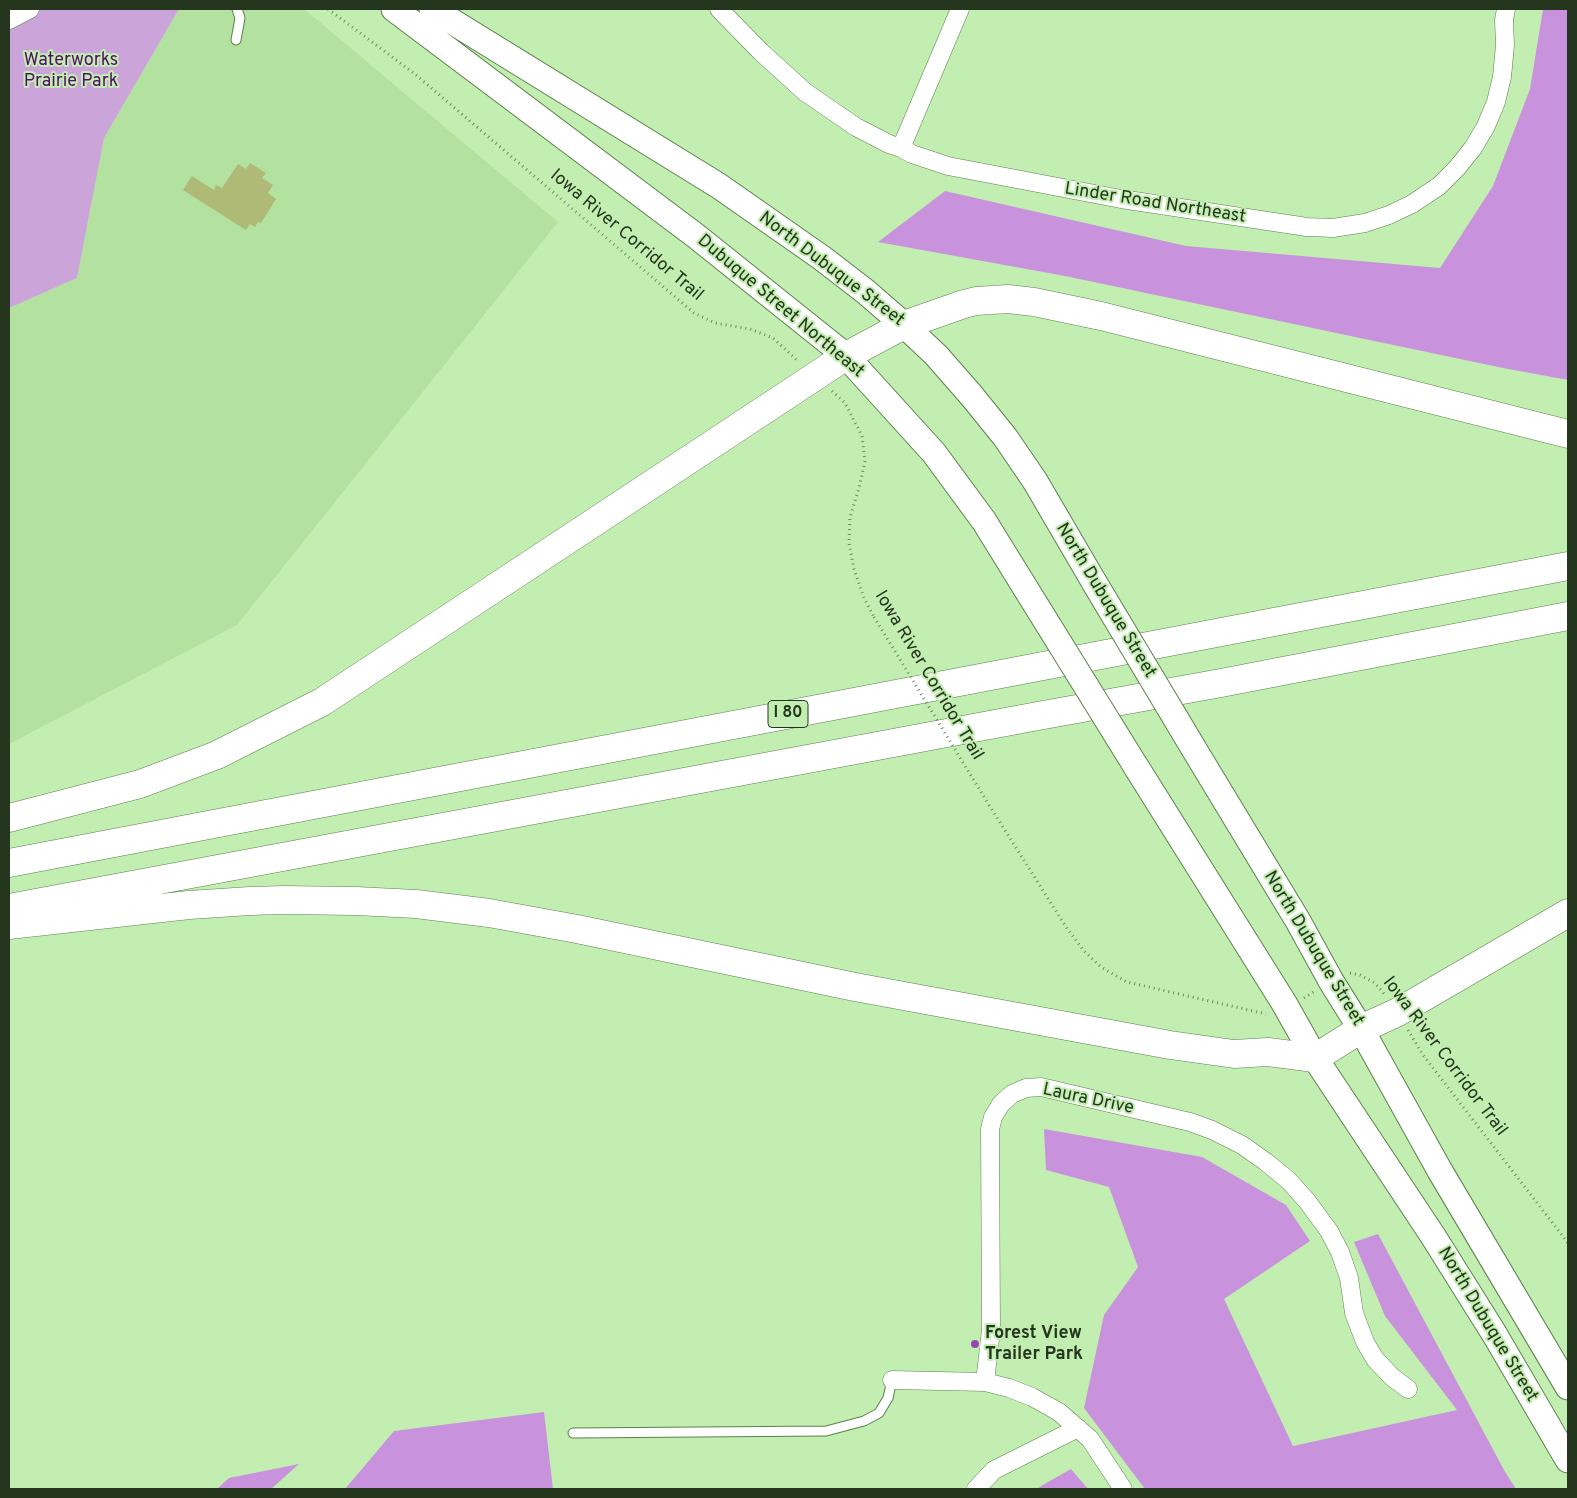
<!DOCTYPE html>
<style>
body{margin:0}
#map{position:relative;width:1577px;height:1498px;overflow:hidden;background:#c3eeb1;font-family:Overpass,sans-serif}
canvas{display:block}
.frame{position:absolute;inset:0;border:10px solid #25361e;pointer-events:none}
</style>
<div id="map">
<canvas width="1577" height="1498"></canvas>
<div class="frame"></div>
</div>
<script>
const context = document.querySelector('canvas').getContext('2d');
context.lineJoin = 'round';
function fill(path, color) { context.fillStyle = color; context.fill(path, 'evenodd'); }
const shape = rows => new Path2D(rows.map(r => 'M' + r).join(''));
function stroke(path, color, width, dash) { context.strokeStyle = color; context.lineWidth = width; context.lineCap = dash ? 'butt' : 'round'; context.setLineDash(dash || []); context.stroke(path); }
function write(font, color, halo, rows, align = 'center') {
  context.font = font + ' Overpass,sans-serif'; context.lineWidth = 4; context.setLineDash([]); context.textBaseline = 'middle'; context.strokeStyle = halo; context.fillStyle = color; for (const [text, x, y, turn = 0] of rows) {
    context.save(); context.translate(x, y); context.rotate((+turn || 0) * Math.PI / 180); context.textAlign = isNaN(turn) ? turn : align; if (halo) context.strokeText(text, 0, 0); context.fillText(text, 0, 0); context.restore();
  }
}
fill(shape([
 [179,9,304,9,558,222,237,625,9,744,9,308,77,278,104,138]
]), '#b3e1a0');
fill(shape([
 [9,9,179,9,104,138,77,278,9,308]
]), '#cba4da');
fill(shape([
 [1543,9,1568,9,1568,380,1503,368,1065,276,878,242,945,191,1186,246,1440,268,1493,186,1530,89],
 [1044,1129,1202,1157,1286,1205,1310,1241,1224,1299,1293,1446,1457,1410,1385,1316,1354,1242,1378,1234,1504,1470,1516,1489,1145,1489,1084,1408,1104,1315,1138,1267,1109,1187,1046,1170],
 [544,1412,553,1489,345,1489,394,1431],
 [299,1464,271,1489,217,1489,229,1478],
 [1071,1469,1088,1489,1036,1489]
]), '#c893dc');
fill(shape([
 [250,163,266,173,262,178,273,185,268,193,276,199,261,223,258,222,255,227,250,224,246,230,183,190,192,176,214,190,216,185,222,188,238,164,246,169]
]), '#aeba75');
const lane = shape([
 [236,40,240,18,237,9],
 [573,1433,826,1431,864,1421,879,1413,888,1398,892,1380]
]);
const street = shape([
 [719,9,761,52,805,92,856,127,889,144,901,148,912,154,948,166,1121,199,1307,227,1333,228,1365,223,1389,215,1412,204,1439,186,1457,168,1473,148,1486,126,1496,102,1502,77,1505,45,1504,20,1506,9],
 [9,20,30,9],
 [901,148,960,9],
 [892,1380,985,1382,1009,1388,1032,1397,1059,1412,1090,1439,1123,1489],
 [985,1382,991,1330,990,1129,993,1117,1001,1104,1012,1094,1026,1088,1041,1087,1190,1122,1212,1130,1242,1145,1266,1162,1288,1180,1307,1201,1329,1231,1340,1252,1349,1278,1354,1313,1365,1342,1375,1359,1392,1377,1408,1389],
 [976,1489,994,1470,1078,1428]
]);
const secondary = shape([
 [394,9,696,236,846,356,934,453,984,521,1026,589],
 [432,9,719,186,822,258,866,292,904,325,936,355,971,395,1005,437,1035,481,1094,582],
 [1194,749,1298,921,1331,981,1361,1029,1440,1171,1568,1387],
 [1135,765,1284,1003,1315,1058,1433,1236,1495,1335,1568,1460]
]);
const highway = shape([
 [9,818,140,784,217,755,322,702,846,356,904,325,964,304,976,301,1008,299,1034,302,1101,316,1568,434],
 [9,863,1568,566],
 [9,908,1038,716,1221,683,1568,616],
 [9,925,189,905,250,901,283,900,356,901,416,904,489,913,577,929,855,987,1170,1045,1234,1054,1268,1052,1315,1058,1361,1029,1398,1012,1568,913]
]);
stroke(lane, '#5b814a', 11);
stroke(street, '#5b814a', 19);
stroke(secondary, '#5b814a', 27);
stroke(highway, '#5b814a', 29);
stroke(shape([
 [328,9,415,74,694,313,715,323,750,329,773,338,799,362],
 [832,391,845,403,862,436,865,461,859,488,850,517,849,543,854,569,864,598,874,617],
 [989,805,1066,927,1084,951,1101,967,1127,982,1266,1014],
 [1350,973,1360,975,1375,983,1385,995],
 [1304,998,1315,991],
 [1408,1030,1423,1055,1568,1243]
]), '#6d8a61', 3, [1, 4]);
stroke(lane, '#fff', 9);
stroke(street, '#fff', 18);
stroke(secondary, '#fff', 25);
stroke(highway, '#fff', 28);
const secondaryBridge = shape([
 [1094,582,1194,749],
 [1026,589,1135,765]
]);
stroke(secondaryBridge, '#5b814a', 27, []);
stroke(shape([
 [874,617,989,805]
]), '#6d8a61', 3, [1, 4]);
stroke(secondaryBridge, '#fff', 25);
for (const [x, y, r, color] of [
 [975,1344,5,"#9846b5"]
]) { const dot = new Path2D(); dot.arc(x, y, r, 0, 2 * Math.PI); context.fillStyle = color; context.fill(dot); stroke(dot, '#c3eeb1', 2); }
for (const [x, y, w] of [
 [788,714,40]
]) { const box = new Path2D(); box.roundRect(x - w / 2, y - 13.5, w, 27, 4); context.fillStyle = '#c3eeb1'; context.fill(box); stroke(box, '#25361e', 1); }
write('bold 16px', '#25361e', null, [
 ["I 80",788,714]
]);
write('18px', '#510c66', '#c3eeb1', [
 ["Waterworks",71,61],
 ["Prairie Park",71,82]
]);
write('18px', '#25361e', '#c3eeb1', [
 ["Linder Road Northeast",1155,204,9],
 ["Iowa River Corridor Trail",626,236,40],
 ["North Dubuque Street",831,270,37],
 ["Dubuque Street Northeast",780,307,40],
 ["North Dubuque Street",1105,601,59],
 ["Iowa River Corridor Trail",928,676,59],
 ["North Dubuque Street",1313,949,59],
 ["Iowa River Corridor Trail",1444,1057,53],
 ["Laura Drive",1088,1100,12],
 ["North Dubuque Street",1487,1325,59]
]);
write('bold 18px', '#25361e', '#c3eeb1', [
 ["Forest View",985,1334],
 ["Trailer Park",985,1355]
], 'left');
</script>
